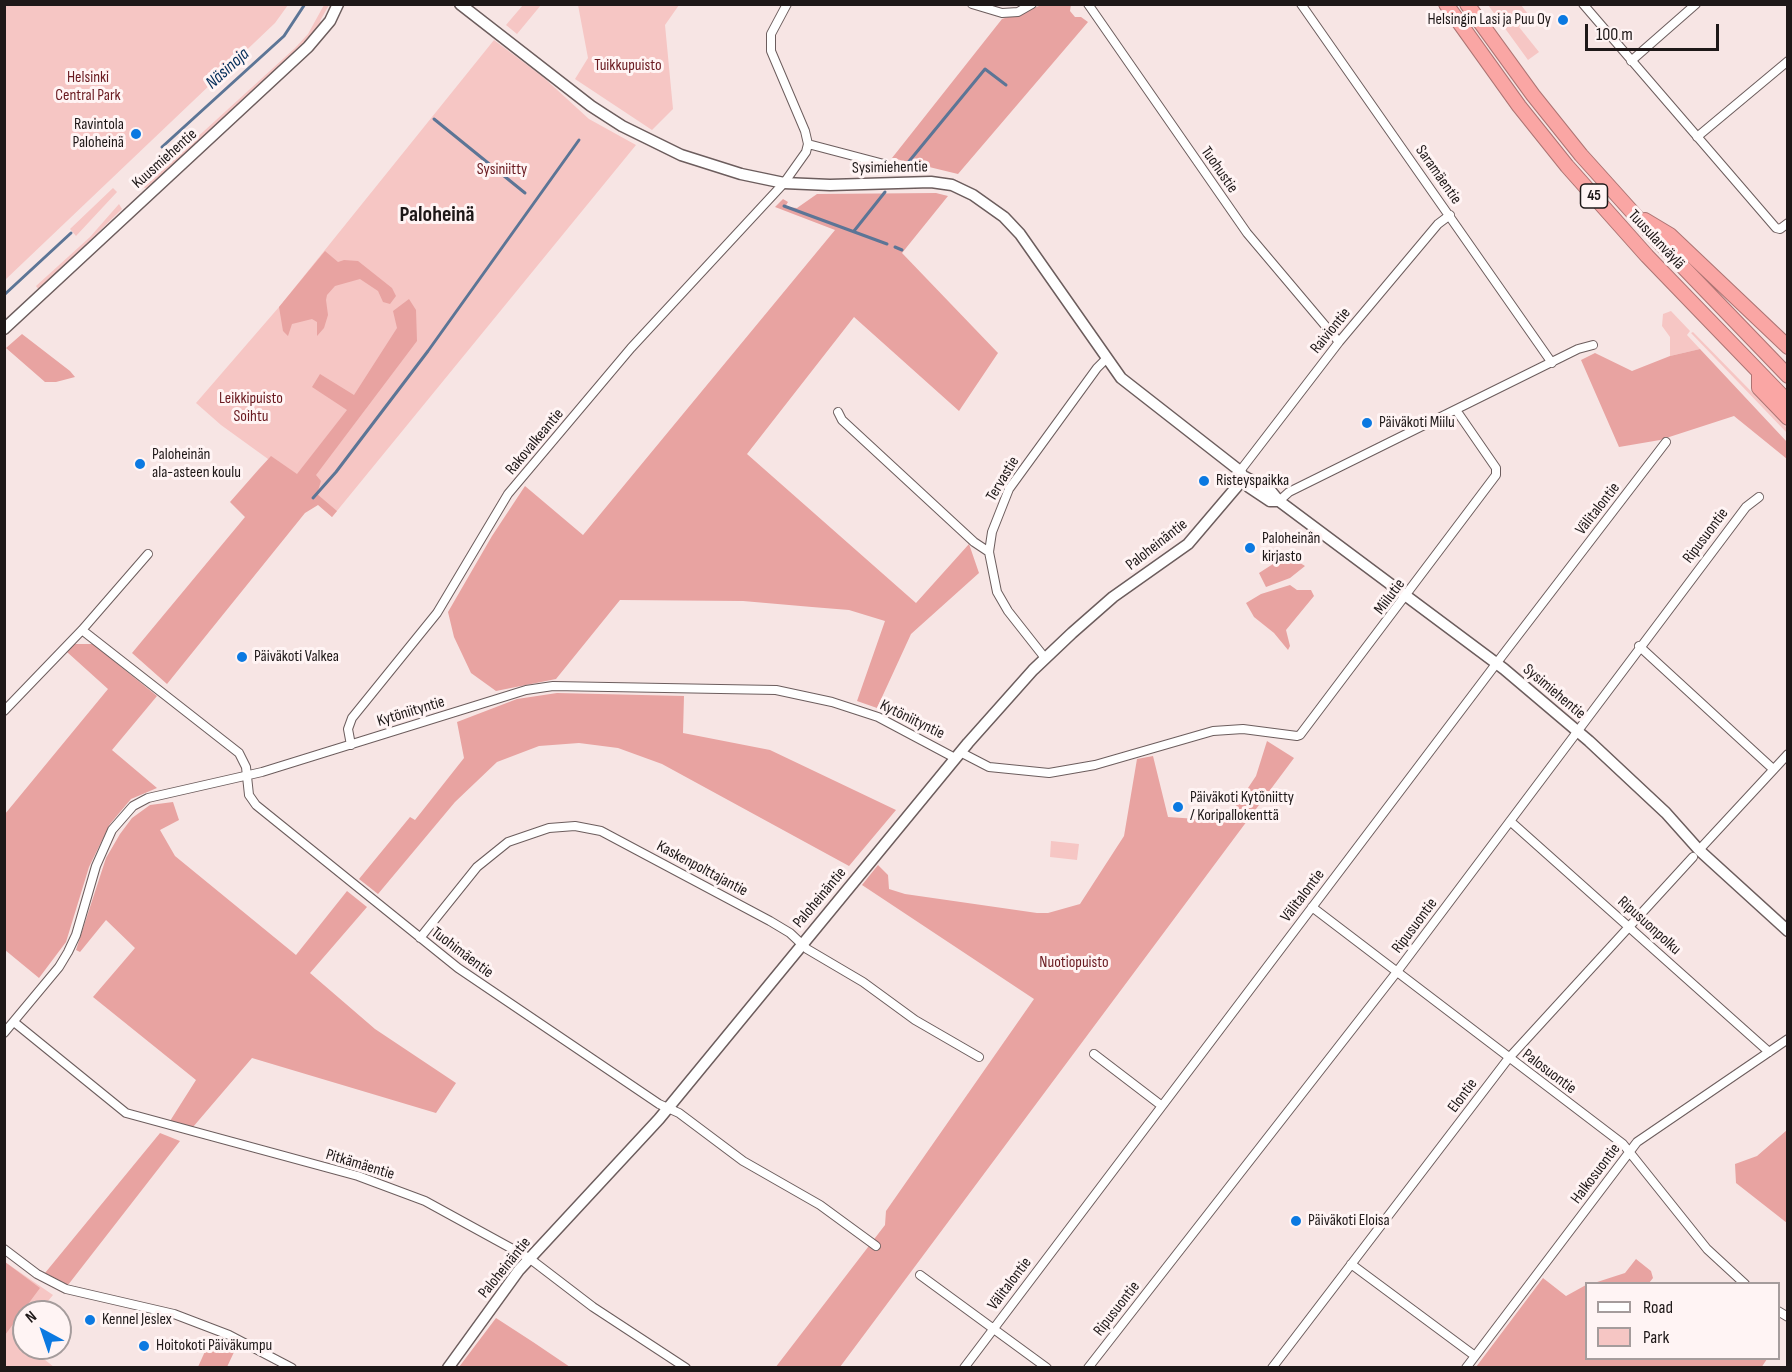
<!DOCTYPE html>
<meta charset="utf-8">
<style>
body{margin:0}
#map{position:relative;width:1792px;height:1372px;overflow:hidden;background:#f7e5e4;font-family:"Sofia Sans Condensed",sans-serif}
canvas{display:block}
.frame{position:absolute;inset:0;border:6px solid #1e1818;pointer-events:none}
.legend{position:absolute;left:1585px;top:1282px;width:195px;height:78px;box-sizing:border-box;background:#fff4f4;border:2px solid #a59c9c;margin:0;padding:8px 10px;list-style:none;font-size:18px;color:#1e1818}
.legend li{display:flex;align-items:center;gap:12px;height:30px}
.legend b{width:30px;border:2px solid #a59c9c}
.north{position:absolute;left:12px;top:1300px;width:60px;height:60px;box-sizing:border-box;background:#fff4f4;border:2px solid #a59c9c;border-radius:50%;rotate:320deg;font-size:16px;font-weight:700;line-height:24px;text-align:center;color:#1e1818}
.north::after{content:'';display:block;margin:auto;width:21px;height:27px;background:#0b79e1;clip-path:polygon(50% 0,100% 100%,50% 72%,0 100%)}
.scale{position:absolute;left:1585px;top:24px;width:134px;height:27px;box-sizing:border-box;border:3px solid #1e1818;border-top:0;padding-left:8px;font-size:18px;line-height:21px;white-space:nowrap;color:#1e1818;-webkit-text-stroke:4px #fff4f4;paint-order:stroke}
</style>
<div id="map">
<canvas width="1792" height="1372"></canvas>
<div class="frame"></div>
<ul class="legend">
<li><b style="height:8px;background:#fff"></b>Road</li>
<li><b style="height:16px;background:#f6c6c4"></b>Park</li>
</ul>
<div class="north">N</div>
<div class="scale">100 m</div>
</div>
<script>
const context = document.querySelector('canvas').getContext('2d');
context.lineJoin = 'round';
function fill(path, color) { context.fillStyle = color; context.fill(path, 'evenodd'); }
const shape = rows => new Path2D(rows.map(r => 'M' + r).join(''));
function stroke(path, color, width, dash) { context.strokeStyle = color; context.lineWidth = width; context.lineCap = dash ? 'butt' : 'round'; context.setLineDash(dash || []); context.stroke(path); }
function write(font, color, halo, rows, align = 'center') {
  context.font = font + ' "Sofia Sans Condensed",sans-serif'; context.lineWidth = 6; context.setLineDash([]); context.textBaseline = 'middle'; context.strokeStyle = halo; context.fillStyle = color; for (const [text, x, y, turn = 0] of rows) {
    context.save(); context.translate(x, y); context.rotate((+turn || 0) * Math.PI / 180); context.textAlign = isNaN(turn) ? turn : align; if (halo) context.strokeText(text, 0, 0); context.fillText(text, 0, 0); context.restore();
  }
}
fill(shape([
 [4,5,5,4,288,5,275,23,5,280],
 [324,5,329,5,320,21,323,24,315,35,169,170,146,188,137,186,181,152,295,48,308,34],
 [523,5,541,5,517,34,506,25],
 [578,5,679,5,665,25,673,109,652,130,575,79,588,58],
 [1488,5,1521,5,1528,14,1521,19,1523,23,1519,27,1539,52,1528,60],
 [494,40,543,77,589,119,636,145,332,517,268,459,221,425,196,403,279,307],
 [113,188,117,192,76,236,70,229],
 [119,204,122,209,39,290,36,286,90,237],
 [1671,311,1690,331,1687,335,1700,349,1670,356,1670,337,1662,326,1663,314],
 [1693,332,1787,428,1787,433,1691,333],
 [1051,841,1079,844,1077,860,1050,857],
 [5,1262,53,1295,39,1312,24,1312,24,1329,17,1337,24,1343,24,1348,30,1348,54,1367,5,1368]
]), '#f6c6c4');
fill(shape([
 [1071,4,1070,11,1075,17,1081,17,1088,22,958,174,892,158,1002,19,1042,5],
 [936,193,948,196,902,253,998,353,959,411,854,317,747,454,916,603,969,544,979,573,911,634,877,708,857,701,885,621,849,610,812,607,743,601,620,600,556,679,496,691,471,673,454,637,448,612,492,536,525,486,583,535,835,230,775,207,783,199,788,202,785,207,797,208,817,194],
 [325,251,338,262,344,260,358,261,392,288,396,296,390,304,383,302,378,291,360,279,335,286,327,295,326,300,328,315,324,328,317,336,317,322,312,319,292,324,288,336,283,331,279,307],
 [409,299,416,310,417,341,316,475,321,481,317,494,337,511,332,517,318,505,305,513,167,684,132,653,245,517,230,502,259,469,271,456,297,474,347,410,312,387,320,374,354,395,397,328,393,311],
 [22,334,70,371,75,377,56,382,45,382,6,348],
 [1700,349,1787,442,1787,459,1734,416,1660,440,1619,447,1581,360,1595,353,1632,371,1670,356],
 [1287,555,1305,566,1290,578,1266,587,1259,573],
 [1290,585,1297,590,1311,590,1314,596,1286,630,1290,646,1288,650,1274,633,1254,617,1246,603,1261,594],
 [74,644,93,644,157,696,112,750,157,788,131,799,110,824,89,867,66,942,39,978,5,950,5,814,108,689,67,652],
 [557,693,684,696,683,733,770,750,896,810,849,866,662,764,618,748,579,743,539,746,497,762,455,802,378,894,359,879,410,817,415,820,464,758,457,722,517,699],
 [1267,741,1294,758,840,1367,775,1368,885,1225,886,1211,1034,999,862,885,878,865,888,875,889,889,905,894,1037,913,1048,913,1080,904,1124,836,1137,759,1153,756,1168,817,1226,821,1256,776],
 [173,802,179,820,160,830,175,856,296,955,347,891,367,907,310,973,375,1029,456,1083,436,1113,252,1058,193,1127,170,1121,196,1080,93,997,135,948,106,920,80,952,76,950,106,858,120,834,132,818,150,805],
 [1787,1130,1787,1223,1736,1183,1735,1164,1757,1156],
 [160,1133,180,1141,68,1285,45,1273],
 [1636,1259,1651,1271,1653,1278,1649,1283,1594,1283,1625,1273],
 [5,1262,40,1288,5,1335,4,1263],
 [1543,1278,1566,1296,1586,1285,1586,1358,1767,1359,1761,1368,1476,1367],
 [496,1318,533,1342,570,1367,459,1367],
 [211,1338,235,1350,227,1367,198,1367]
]), '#e8a3a1');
stroke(shape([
 [434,119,525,193],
 [162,147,284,36,305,4],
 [906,165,985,69,1006,85],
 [784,206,887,244],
 [854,231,885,192],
 [895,247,902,250],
 [4,295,71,233],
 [313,498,336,472,428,351,579,140]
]), '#5c7596', 3);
const street = shape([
 [972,4,1002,13,1018,12,1032,4],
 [1088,4,1247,233,1339,342],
 [1301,4,1552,363],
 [1583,4,1776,228,1780,229,1788,223],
 [1631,61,1696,4],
 [1697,137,1788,61],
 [808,144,884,164],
 [838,412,842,420,974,542,989,552],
 [1240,471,1339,342,1438,224,1450,215],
 [1279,501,1289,492,1578,349,1593,345],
 [82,630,239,753,246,767,249,795,256,805,458,968,659,1104,679,1113,743,1161,820,1205,876,1246],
 [1639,646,1773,769],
 [1045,658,1008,611,997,592,989,552,992,532,1009,489,1097,368,1106,359],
 [4,711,82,630,148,554],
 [351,745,348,729,352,718,437,613,508,494,631,348,784,183,806,152,808,144,805,131,771,51,771,34,787,4],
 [960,752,989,767,1049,773,1095,765,1213,731,1243,729,1297,736,1300,735,1496,475,1496,468,1456,410],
 [1510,821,1769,1052],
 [1699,850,1788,754],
 [1312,907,1623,1144,1707,1249,1745,1284],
 [420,938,477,867,508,842,549,828,575,826,601,831,770,921,790,933,807,949,863,982,915,1020,979,1057],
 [14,1022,126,1113,358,1176,425,1201,529,1258,593,1307,686,1368],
 [4,1033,59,967,68,952,76,935,96,866,112,830,133,806,148,798,262,772,526,690,553,686,776,690,832,702,878,717,955,758],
 [1094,1054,1162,1106],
 [4,1249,37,1274,66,1289,174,1314,229,1335,292,1368],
 [1351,1264,1475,1356],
 [920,1275,1047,1368],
 [1778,1311,1788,1317],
 [964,1368,1502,656,1666,442],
 [1088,1368,1396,973,1746,507,1759,497],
 [1272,1368,1508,1059,1693,857],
 [1466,1368,1637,1142,1788,1039]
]);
const secondary = shape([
 [460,4,591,106,622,126,681,155,741,174,784,183,830,185,931,182,952,185,973,195,1004,217,1020,234,1121,378,1240,471,1249,487,1270,501,1279,501],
 [4,329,308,47,330,21,338,4],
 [1245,477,1270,490,1279,501,1504,669,1589,741,1666,813,1699,850,1788,931],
 [448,1368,519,1270,659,1119,968,743,1033,670,1072,633,1113,597,1188,544,1245,477]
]);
const highway = shape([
 [1446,4,1519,106,1567,166,1647,256,1788,402],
 [1467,4,1533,95,1581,155,1661,244,1788,376],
 [1645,220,1670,235,1788,347],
 [1759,373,1759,388,1788,418]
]);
stroke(street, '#6c5d5d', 10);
stroke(secondary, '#6c5d5d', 13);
stroke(highway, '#ad7473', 16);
stroke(street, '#fff', 8);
stroke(secondary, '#fff', 10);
stroke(highway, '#faa6a4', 14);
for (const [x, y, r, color] of [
 [1563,20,6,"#0b79e1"],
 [136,134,6,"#0b79e1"],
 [1367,423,6,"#0b79e1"],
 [140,464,6,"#0b79e1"],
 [1204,481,6,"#0b79e1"],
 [1250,548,6,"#0b79e1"],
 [242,657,6,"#0b79e1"],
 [1178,807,6,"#0b79e1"],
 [1296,1221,6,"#0b79e1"],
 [90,1320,6,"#0b79e1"],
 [144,1346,6,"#0b79e1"]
]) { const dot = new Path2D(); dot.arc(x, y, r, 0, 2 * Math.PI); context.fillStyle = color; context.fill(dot); stroke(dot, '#fff4f4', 2); }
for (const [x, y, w] of [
 [1594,196,27]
]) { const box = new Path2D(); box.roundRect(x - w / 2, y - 12, w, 24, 4.5); context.fillStyle = '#fff4f4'; context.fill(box); stroke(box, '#1e1818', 1.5); }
write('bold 15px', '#1e1818', null, [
 ["45",1594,196]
]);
write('16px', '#1e1818', '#fff4f4', [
 ["Helsingin Lasi ja Puu Oy",1551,20,"right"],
 ["Ravintola",124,125,"right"],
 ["Paloheinä",124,143,"right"],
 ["Päiväkoti Miilu",1379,423],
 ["Paloheinän",152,455],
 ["ala-asteen koulu",152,473],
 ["Risteyspaikka",1216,481],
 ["Paloheinän",1262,539],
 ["kirjasto",1262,557],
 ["Päiväkoti Valkea",254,657],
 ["Päiväkoti Kytöniitty",1190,798],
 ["/ Koripallokenttä",1190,816],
 ["Päiväkoti Eloisa",1308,1221],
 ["Kennel Jeslex",102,1320],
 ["Hoitokoti Päiväkumpu",156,1346]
], 'left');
write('16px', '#6a1a20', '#fff4f4', [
 ["Tuikkupuisto",628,66],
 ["Helsinki",88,78],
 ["Central Park",88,96],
 ["Sysiniitty",502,170],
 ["Leikkipuisto",251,399],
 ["Soihtu",251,417],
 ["Nuotiopuisto",1074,963]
]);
write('16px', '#1e1818', '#fff4f4', [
 ["Kuusmiehentie",165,159,-42],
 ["Sysimiehentie",890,168,-1],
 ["Tuohustie",1219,170,55],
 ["Saramäentie",1438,175,55],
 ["Tuusulanväylä",1656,240,47],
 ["Raiviontie",1331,331,-51],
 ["Rakovalkeantie",535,442,-50],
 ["Tervastie",1003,479,-59],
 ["Välitalontie",1598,509,-52],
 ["Ripusuontie",1706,536,-53],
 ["Paloheinäntie",1157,545,-38],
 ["Miilutie",1390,597,-53],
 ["Sysimiehentie",1554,692,40],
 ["Kytöniityntie",411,712,-17],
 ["Kytöniityntie",912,720,26],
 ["Kaskenpolttajantie",702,869,28],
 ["Välitalontie",1303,896,-53],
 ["Paloheinäntie",820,898,-50],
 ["Ripusuontie",1415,926,-53],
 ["Ripusuonpolku",1649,926,42],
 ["Tuohimäentie",462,953,37],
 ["Palosuontie",1549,1072,37],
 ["Elontie",1463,1096,-53],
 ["Pitkämäentie",360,1165,17],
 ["Halkosuontie",1596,1174,-53],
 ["Paloheinäntie",505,1268,-51],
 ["Välitalontie",1010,1284,-53],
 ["Ripusuontie",1117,1309,-52]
]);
write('italic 18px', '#052e5a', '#fff4f4', [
 ["Näsinoja",228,69,-42]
]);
write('bold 22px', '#1e1818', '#fff4f4', [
 ["Paloheinä",437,215]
]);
</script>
